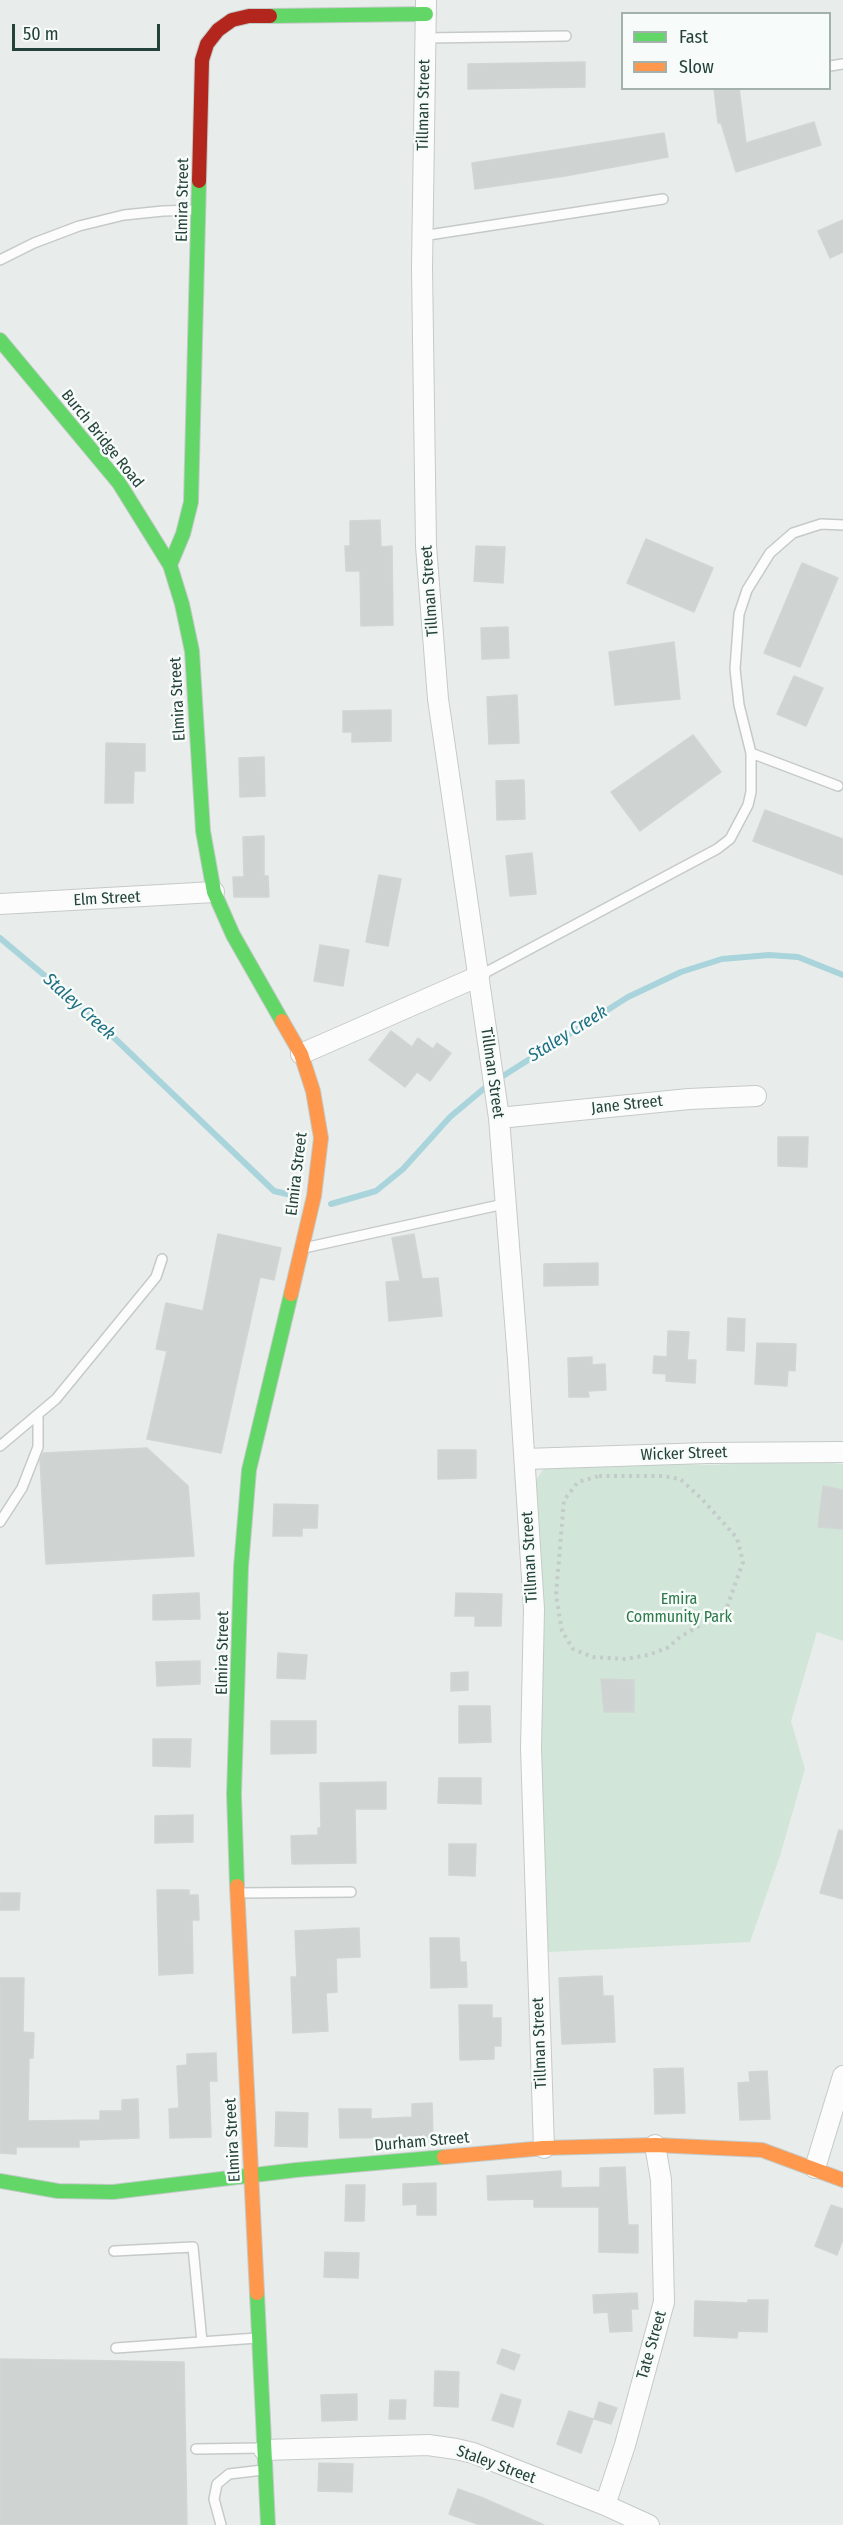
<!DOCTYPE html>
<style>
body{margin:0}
#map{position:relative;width:843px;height:2525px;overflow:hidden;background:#e8edeb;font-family:"Fira Sans Condensed",sans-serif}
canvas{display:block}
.legend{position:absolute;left:621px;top:12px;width:210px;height:78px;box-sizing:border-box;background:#f7fbf9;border:2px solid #a3b1ad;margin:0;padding:8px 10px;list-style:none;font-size:18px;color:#24423a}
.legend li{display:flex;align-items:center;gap:12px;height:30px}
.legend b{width:30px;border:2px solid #a3b1ad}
.scale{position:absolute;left:12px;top:24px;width:148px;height:27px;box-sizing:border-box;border:3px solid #24423a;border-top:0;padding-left:8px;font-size:18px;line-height:21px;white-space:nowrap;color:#24423a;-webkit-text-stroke:4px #f7fbf9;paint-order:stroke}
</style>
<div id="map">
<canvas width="843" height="2525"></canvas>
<ul class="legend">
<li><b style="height:8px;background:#63d668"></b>Fast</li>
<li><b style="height:8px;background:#ff974d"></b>Slow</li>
</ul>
<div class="scale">50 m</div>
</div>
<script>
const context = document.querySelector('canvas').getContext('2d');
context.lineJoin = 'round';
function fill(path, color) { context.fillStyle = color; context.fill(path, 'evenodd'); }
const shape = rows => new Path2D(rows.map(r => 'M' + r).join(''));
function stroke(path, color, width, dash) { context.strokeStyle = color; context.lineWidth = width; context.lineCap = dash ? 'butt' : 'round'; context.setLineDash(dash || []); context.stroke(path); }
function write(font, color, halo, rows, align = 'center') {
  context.font = font + ' "Fira Sans Condensed",sans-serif'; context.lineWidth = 5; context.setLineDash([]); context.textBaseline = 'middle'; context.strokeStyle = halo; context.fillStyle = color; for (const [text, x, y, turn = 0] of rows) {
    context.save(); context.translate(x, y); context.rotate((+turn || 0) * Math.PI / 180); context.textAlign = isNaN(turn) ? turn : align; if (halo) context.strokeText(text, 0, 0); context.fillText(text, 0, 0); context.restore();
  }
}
fill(shape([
 [809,1461,843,1464,843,1641,817,1632,791,1721,805,1769,780,1856,750,1942,550,1952,542,1946,534,1483,545,1467,642,1463,709,1465]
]), '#d1e6d8');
stroke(shape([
 [0,938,81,1006,274,1191,291,1195],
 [331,1204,376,1191,403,1169,450,1117,487,1086,628,997,681,972,722,959,769,955,798,957,843,975]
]), '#a9d4db', 6);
const building = shape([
 [585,62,585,87,468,89,468,64,585,62],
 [714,88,739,88,746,143,814,122,821,145,736,172,721,123,718,123,714,88],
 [664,133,668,157,565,176,475,189,472,163,664,133],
 [843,220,843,252,830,258,818,231,843,220],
 [380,520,381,547,392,546,393,625,361,626,360,571,346,571,345,546,350,546,350,521,380,520],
 [646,539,713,568,694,612,627,583,646,539],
 [476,546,505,547,503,583,474,581,476,546],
 [802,563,838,578,800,667,764,653,802,563],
 [508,627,509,658,482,659,481,628,508,627],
 [674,642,680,699,615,705,609,652,674,642],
 [794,676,823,688,806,726,777,714,794,676],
 [517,695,519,743,489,744,487,697,517,695],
 [391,710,391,741,352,742,352,732,343,732,343,711,391,710],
 [693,735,721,772,640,831,611,792,693,735],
 [106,743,145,744,145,771,134,771,133,803,105,803,106,743],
 [264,757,265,796,240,797,239,758,264,757],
 [524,780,525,819,497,820,496,781,524,780],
 [765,810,843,839,843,875,753,841,765,810],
 [264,836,264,876,268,876,269,897,234,897,233,877,244,877,243,837,264,836],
 [532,853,536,894,510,896,506,856,532,853],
 [379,875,401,879,388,946,366,942,379,875],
 [320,945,349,950,343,986,314,981,320,945],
 [391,1031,412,1047,418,1038,433,1049,437,1043,451,1053,430,1081,417,1072,405,1087,369,1060,391,1031],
 [778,1137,808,1137,807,1167,778,1166,778,1137],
 [218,1234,281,1248,274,1280,260,1277,221,1453,147,1439,167,1351,156,1349,166,1303,203,1311,218,1234],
 [414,1234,422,1279,438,1278,442,1316,389,1321,386,1282,400,1281,392,1238,414,1234],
 [598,1263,598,1285,544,1286,544,1264,598,1263],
 [728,1318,745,1319,744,1351,727,1350,728,1318],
 [668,1331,689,1332,687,1360,696,1360,695,1383,666,1381,666,1374,653,1373,654,1356,667,1357,668,1331],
 [757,1343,796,1344,795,1371,788,1370,787,1386,755,1384,757,1343],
 [592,1357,592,1365,605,1364,606,1390,588,1391,589,1397,569,1397,568,1358,592,1357],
 [147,1448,188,1486,194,1556,46,1564,40,1460,43,1453,147,1448],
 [438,1450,476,1450,476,1478,438,1479,438,1450],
 [823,1486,843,1490,843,1529,818,1527,823,1486],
 [274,1504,318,1505,317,1528,302,1528,302,1536,273,1536,274,1504],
 [199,1593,200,1619,153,1620,153,1595,199,1593],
 [456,1593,502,1594,501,1626,475,1626,475,1616,455,1616,456,1593],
 [278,1653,307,1655,305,1679,277,1678,278,1653],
 [200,1661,200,1684,157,1686,156,1662,200,1661],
 [468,1672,468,1690,451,1691,451,1673,468,1672],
 [601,1679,634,1680,634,1712,604,1712,601,1679],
 [459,1706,490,1706,491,1742,459,1743,459,1706],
 [271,1721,316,1721,316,1753,271,1754,271,1721],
 [153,1739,191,1739,190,1767,153,1766,153,1739],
 [439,1778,481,1778,481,1804,438,1803,439,1778],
 [386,1782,386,1809,355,1809,356,1863,292,1864,291,1836,318,1835,318,1828,321,1828,320,1783,386,1782],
 [193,1815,193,1842,155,1843,155,1816,193,1815],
 [839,1830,843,1831,843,1899,820,1893,839,1830],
 [449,1844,476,1844,475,1876,449,1875,449,1844],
 [157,1890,189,1890,189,1895,198,1895,199,1920,192,1920,193,1973,159,1975,157,1890],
 [0,1893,20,1893,19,1910,0,1910,0,1893],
 [359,1928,360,1957,336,1958,337,1992,326,1993,328,2031,293,2033,291,1977,297,1977,295,1931,359,1928],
 [430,1938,459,1938,460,1962,466,1962,467,1987,431,1988,430,1938],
 [602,1976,603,1996,613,1996,615,2042,562,2044,559,1978,602,1976],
 [0,1978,24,1978,23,2032,34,2033,33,2058,29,2058,28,2121,100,2120,100,2111,122,2111,122,2100,138,2099,139,2138,79,2140,79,2147,16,2147,16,2154,0,2153,0,1978],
 [459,2005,492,2005,492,2018,501,2018,501,2046,494,2046,494,2059,460,2060,459,2005],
 [216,2053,217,2081,209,2081,211,2137,170,2138,169,2109,179,2108,177,2066,187,2065,187,2054,216,2053],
 [683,2068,685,2113,655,2114,654,2069,683,2068],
 [767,2071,770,2119,740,2120,738,2083,750,2082,749,2072,767,2071],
 [432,2103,433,2137,340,2138,339,2109,371,2109,371,2119,412,2117,412,2104,432,2103],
 [276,2112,308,2113,307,2147,275,2146,276,2112],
 [625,2167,628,2225,638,2225,638,2253,599,2252,599,2207,534,2207,534,2199,488,2200,487,2176,561,2171,561,2188,600,2187,600,2168,625,2167],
 [436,2183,436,2215,417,2215,417,2204,403,2205,403,2184,436,2183],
 [346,2185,365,2185,364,2221,345,2221,346,2185],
 [831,2205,843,2209,843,2239,837,2255,815,2246,831,2205],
 [325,2252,359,2253,358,2278,324,2277,325,2252],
 [637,2293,638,2309,631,2309,632,2331,610,2332,608,2312,594,2313,593,2295,637,2293],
 [748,2300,768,2300,767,2332,738,2331,737,2338,694,2336,695,2301,748,2303,748,2300],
 [502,2349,520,2355,514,2370,497,2363,502,2349],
 [0,2359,184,2362,187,2525,0,2525,0,2359],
 [435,2371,459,2372,458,2407,434,2406,435,2371],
 [357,2394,357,2420,322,2421,321,2395,357,2394],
 [501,2394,521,2400,513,2427,492,2420,501,2394],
 [390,2400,406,2400,405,2419,389,2419,390,2400],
 [599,2402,617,2408,611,2424,594,2419,599,2402],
 [569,2411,593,2419,581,2453,557,2444,569,2411],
 [319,2463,353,2464,352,2492,318,2491,319,2463],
 [458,2489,483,2498,544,2525,480,2525,449,2514,458,2489]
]);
fill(building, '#cfd4d2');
stroke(building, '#d1d6d4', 1.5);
const lane = shape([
 [425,38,566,36],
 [830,66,843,64],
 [422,236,663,199],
 [0,260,34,243,79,226,124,215,163,211,196,210],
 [751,753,838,786],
 [479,976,717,849,730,839,748,805,751,792,751,753,739,705,735,669,739,614,747,590,770,553,793,533,821,524,843,525],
 [304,1248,504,1204],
 [0,1446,56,1399,156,1277,162,1259],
 [0,1522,22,1488,38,1447,38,1414],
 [240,1893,351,1892],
 [114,2251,193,2247,202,2342],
 [116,2348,257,2338],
 [196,2449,262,2448],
 [221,2525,214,2499,217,2484,229,2474,263,2470]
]);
const street = shape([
 [426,0,422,268,426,546,438,699,499,1118,518,1360,534,1609,531,1748,544,2148],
 [0,904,214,892],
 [301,1054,479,976],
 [499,1118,689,1099,756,1096],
 [525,1459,707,1453,843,1452],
 [815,2168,843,2076],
 [264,2450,428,2445,456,2449,473,2453,605,2505,649,2525],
 [605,2505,625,2445,664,2302,661,2180,655,2145]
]);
const fast = shape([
 [270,16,426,14],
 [0,340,119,483,170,565,182,604,192,651,203,831,214,892,233,935,282,1021],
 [170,565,183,534,191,502,199,181],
 [237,1886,234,1794,241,1567,249,1470,291,1294],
 [0,2181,58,2191,113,2192,296,2170,444,2157],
 [257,2293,268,2525]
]);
const slow = shape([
 [282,1021,301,1054,313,1091,321,1138,314,1196,291,1294],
 [237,1886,257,2293],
 [444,2157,544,2148,655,2145,762,2150,843,2180]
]);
const jam = shape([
 [199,181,202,60,207,44,218,30,232,20,249,16,270,16]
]);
stroke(lane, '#c5cac8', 12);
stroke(street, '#c5cac8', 22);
stroke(fast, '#c3cbc8', 16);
stroke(slow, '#c3cbc8', 16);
stroke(jam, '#c3cbc8', 16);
stroke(shape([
 [599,1476,663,1476,680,1479,701,1498,737,1538,743,1562,726,1610,680,1637,667,1648,648,1655,625,1659,593,1657,573,1649,562,1631,556,1595,564,1500,578,1482,599,1476]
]), '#c3ccca', 4, [3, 4.5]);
stroke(lane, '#fcfcfc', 9);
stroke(street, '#fcfcfc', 20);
stroke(fast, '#63d668', 14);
stroke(slow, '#ff974d', 14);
stroke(jam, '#b3261e', 14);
write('16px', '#24423a', '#f7fbf9', [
 ["Tillman Street",424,105,-89],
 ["Elmira Street",183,200,-89],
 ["Burch Bridge Road",102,439,51],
 ["Tillman Street",430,591,-94],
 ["Elmira Street",178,699,-93],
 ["Elm Street",107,899,-3],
 ["Tillman Street",492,1073,82],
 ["Jane Street",627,1105,-6],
 ["Elmira Street",297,1174,-83],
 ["Wicker Street",684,1454,-2],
 ["Tillman Street",530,1557,-93],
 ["Elmira Street",223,1653,-89],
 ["Tillman Street",540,2043,-92],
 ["Elmira Street",233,2140,-93],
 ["Durham Street",422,2142,-5],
 ["Tate Street",652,2345,-74],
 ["Staley Street",496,2465,20]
]);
write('16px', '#2d7a4b', '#f7fbf9', [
 ["Emira",679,1600],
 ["Community Park",679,1618]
]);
write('italic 18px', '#1c6f80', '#f7fbf9', [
 ["Staley Creek",79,1007,42],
 ["Staley Creek",568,1034,-32]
]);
</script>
